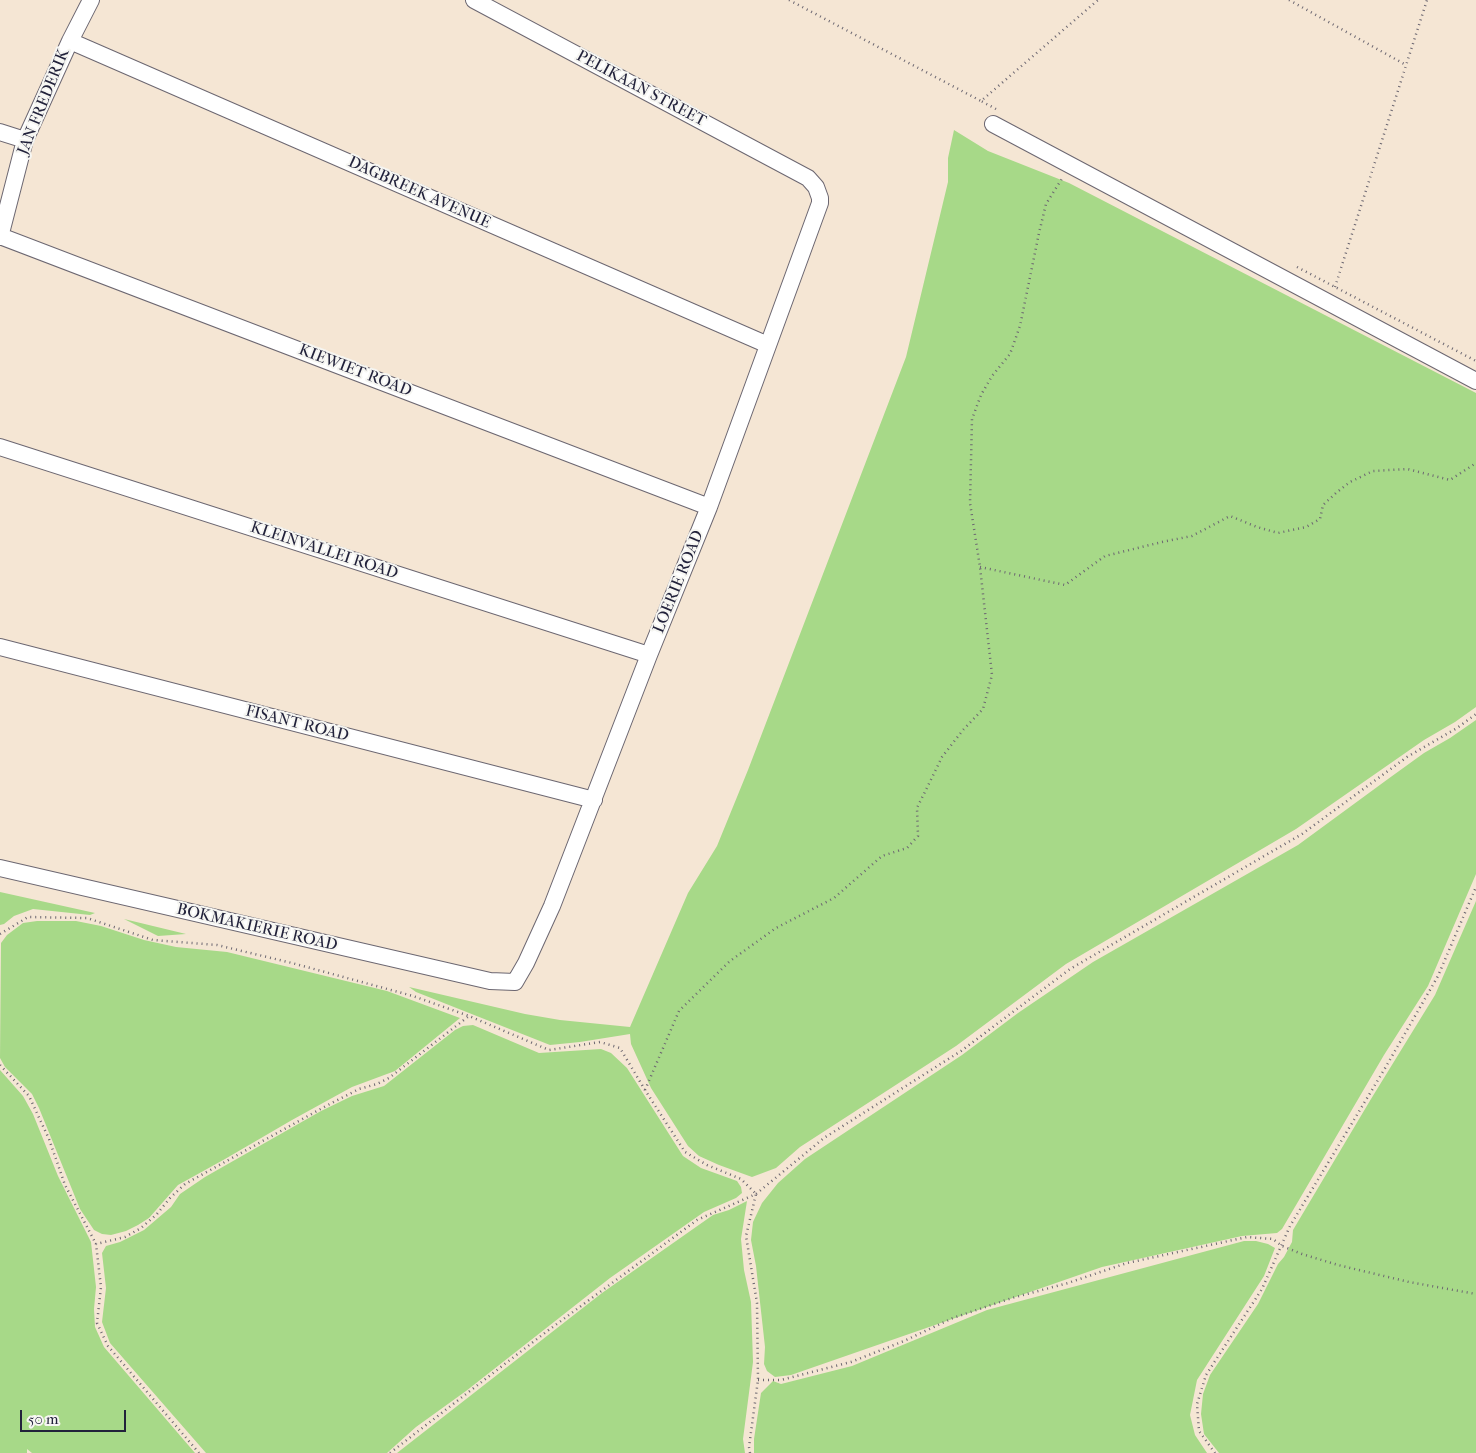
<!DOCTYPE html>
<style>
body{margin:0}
#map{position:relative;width:1476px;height:1453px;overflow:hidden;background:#f5e6d4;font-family:"IM FELL French Canon",serif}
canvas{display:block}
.scale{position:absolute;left:20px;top:1410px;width:106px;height:22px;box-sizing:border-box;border:2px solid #22223b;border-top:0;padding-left:6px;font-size:15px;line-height:18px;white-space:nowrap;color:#22223b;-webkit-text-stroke:4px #f6f6f2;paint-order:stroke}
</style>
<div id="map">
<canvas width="1476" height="1453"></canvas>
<div class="scale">50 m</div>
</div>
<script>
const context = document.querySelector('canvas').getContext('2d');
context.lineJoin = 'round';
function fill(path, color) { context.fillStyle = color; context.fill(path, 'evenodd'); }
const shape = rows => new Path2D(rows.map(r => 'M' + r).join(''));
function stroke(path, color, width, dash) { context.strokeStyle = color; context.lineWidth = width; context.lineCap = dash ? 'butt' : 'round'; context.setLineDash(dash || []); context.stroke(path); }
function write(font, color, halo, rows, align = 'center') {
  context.font = font + ' "IM FELL French Canon",serif'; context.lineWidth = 4; context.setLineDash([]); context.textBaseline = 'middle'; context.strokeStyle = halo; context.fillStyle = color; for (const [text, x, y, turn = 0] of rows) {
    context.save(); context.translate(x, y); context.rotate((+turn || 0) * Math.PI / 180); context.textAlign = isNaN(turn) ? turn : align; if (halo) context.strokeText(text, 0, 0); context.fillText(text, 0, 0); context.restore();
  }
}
fill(shape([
 [954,130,988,151,1069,183,1476,393,1476,707,1455,722,1424,740,1296,829,1066,964,956,1046,800,1147,776,1168,752,1177,719,1165,699,1156,688,1146,651,1088,631,1044,630,1034,580,1042,550,1045,416,992,409,987,525,1014,560,1020,630,1027,688,893,717,846,748,770,906,357,948,182,948,158],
 [1476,720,1476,874,1428,986,1384,1055,1282,1229,1277,1233,1242,1236,1102,1267,791,1375,775,1377,767,1371,764,1364,765,1347,756,1266,751,1240,753,1222,762,1203,778,1183,805,1159,962,1055,1018,1013,1093,962,1298,845,1388,779,1424,753,1450,738],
 [0,892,95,913,90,915,33,909,14,916,4,924,0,925],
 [1476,901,1476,1453,1219,1453,1204,1434,1201,1414,1203,1394,1210,1375,1258,1304,1278,1264,1284,1257,1292,1242,1293,1230,1371,1099,1435,995],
 [124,919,186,934,158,936],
 [37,921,76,921,101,926,144,940,176,947,227,952,387,991,460,1018,395,1071,352,1087,292,1120,225,1159,178,1185,149,1218,138,1225,126,1231,111,1235,102,1234,94,1230,80,1209,39,1108,32,1094,5,1067,0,1058,1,943,7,935,23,923],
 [473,1025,539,1053,601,1049,611,1053,627,1068,683,1156,701,1168,737,1181,741,1187,742,1193,736,1198,704,1212,610,1278,466,1391,416,1427,387,1453,206,1453,110,1343,102,1322,106,1288,102,1253,106,1246,120,1242,144,1230,171,1207,180,1194,205,1177,321,1111,352,1096,384,1086,455,1030,463,1026],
 [0,1070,23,1096,33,1114,58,1176,91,1242,96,1287,94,1309,95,1327,104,1347,195,1453,32,1453,27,1449,27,1453,0,1453],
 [747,1201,741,1239,744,1270,751,1302,753,1362,743,1439,745,1453,397,1453,602,1293,713,1215,729,1210],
 [1244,1241,1256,1241,1268,1244,1275,1248,1264,1276,1197,1380,1190,1415,1195,1435,1207,1453,754,1453,754,1439,761,1393,773,1381,781,1384,852,1366,987,1310]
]), '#a7d988');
const minor = shape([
 [70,41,768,345],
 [993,124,1476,381],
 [0,132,25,140],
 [0,236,709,507],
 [0,237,25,140,70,41,91,0],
 [0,447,649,655],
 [0,647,594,800],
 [0,868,490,981,515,982,526,963,552,906,649,655,709,507,820,203,820,198,816,187,808,178,474,0]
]);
stroke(minor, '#6c6771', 18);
stroke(shape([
 [789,0,981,101],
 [1289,0,1406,65],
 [996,109,981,101,1098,0],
 [1297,267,1476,361],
 [1335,287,1427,0],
 [980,567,1065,585,1105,556,1162,542,1192,536,1230,516,1257,527,1278,533,1306,527,1320,519,1323,505,1336,493,1350,482,1373,471,1407,469,1450,480,1476,463],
 [0,934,28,917,87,918,153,940,217,945,292,963,413,996,469,1016,549,1050,600,1042,620,1048,645,1090,685,1152,707,1165,741,1179,756,1194],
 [0,1065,29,1096,49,1139,65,1185,96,1244],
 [645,1090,679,1011,730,961,776,928,834,898,882,856,907,848,918,836,917,808,942,757,963,730,983,709,992,675,980,567,970,503,972,419,981,395,992,376,1010,354,1020,326,1039,233,1046,204,1063,177],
 [758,1380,781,1380,851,1362,904,1341,953,1318,1012,1298,1068,1283,1127,1263,1247,1237,1273,1239,1282,1246,1302,1254,1338,1265,1409,1282,1476,1294],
 [199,1453,108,1346,97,1323,101,1287,96,1244,125,1237,141,1228,157,1214,170,1198,185,1184,326,1106,359,1089,377,1084,389,1078,469,1016],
 [390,1453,546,1332,697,1220,756,1194,824,1138,961,1051,1070,969,1302,834,1407,757,1457,728,1476,714],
 [750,1453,749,1447,758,1380,757,1303,746,1236,756,1194],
 [1215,1453,1199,1431,1197,1404,1206,1375,1262,1289,1290,1226,1384,1070,1438,976,1476,887]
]), '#6c6771', 2.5, [1, 4]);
stroke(minor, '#fff', 16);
write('16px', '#22223b', '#f6f6f2', [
 ["PELIKAAN STREET",641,89,28],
 ["JAN FREDERIK",44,102,-68],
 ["DAGBREEK AVENUE",419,193,24],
 ["KIEWIET ROAD",355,371,21],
 ["KLEINVALLEI ROAD",324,551,18],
 ["LOERIE ROAD",679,582,-68],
 ["FISANT ROAD",297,724,14],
 ["BOKMAKIERIE ROAD",257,928,13]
]);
</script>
